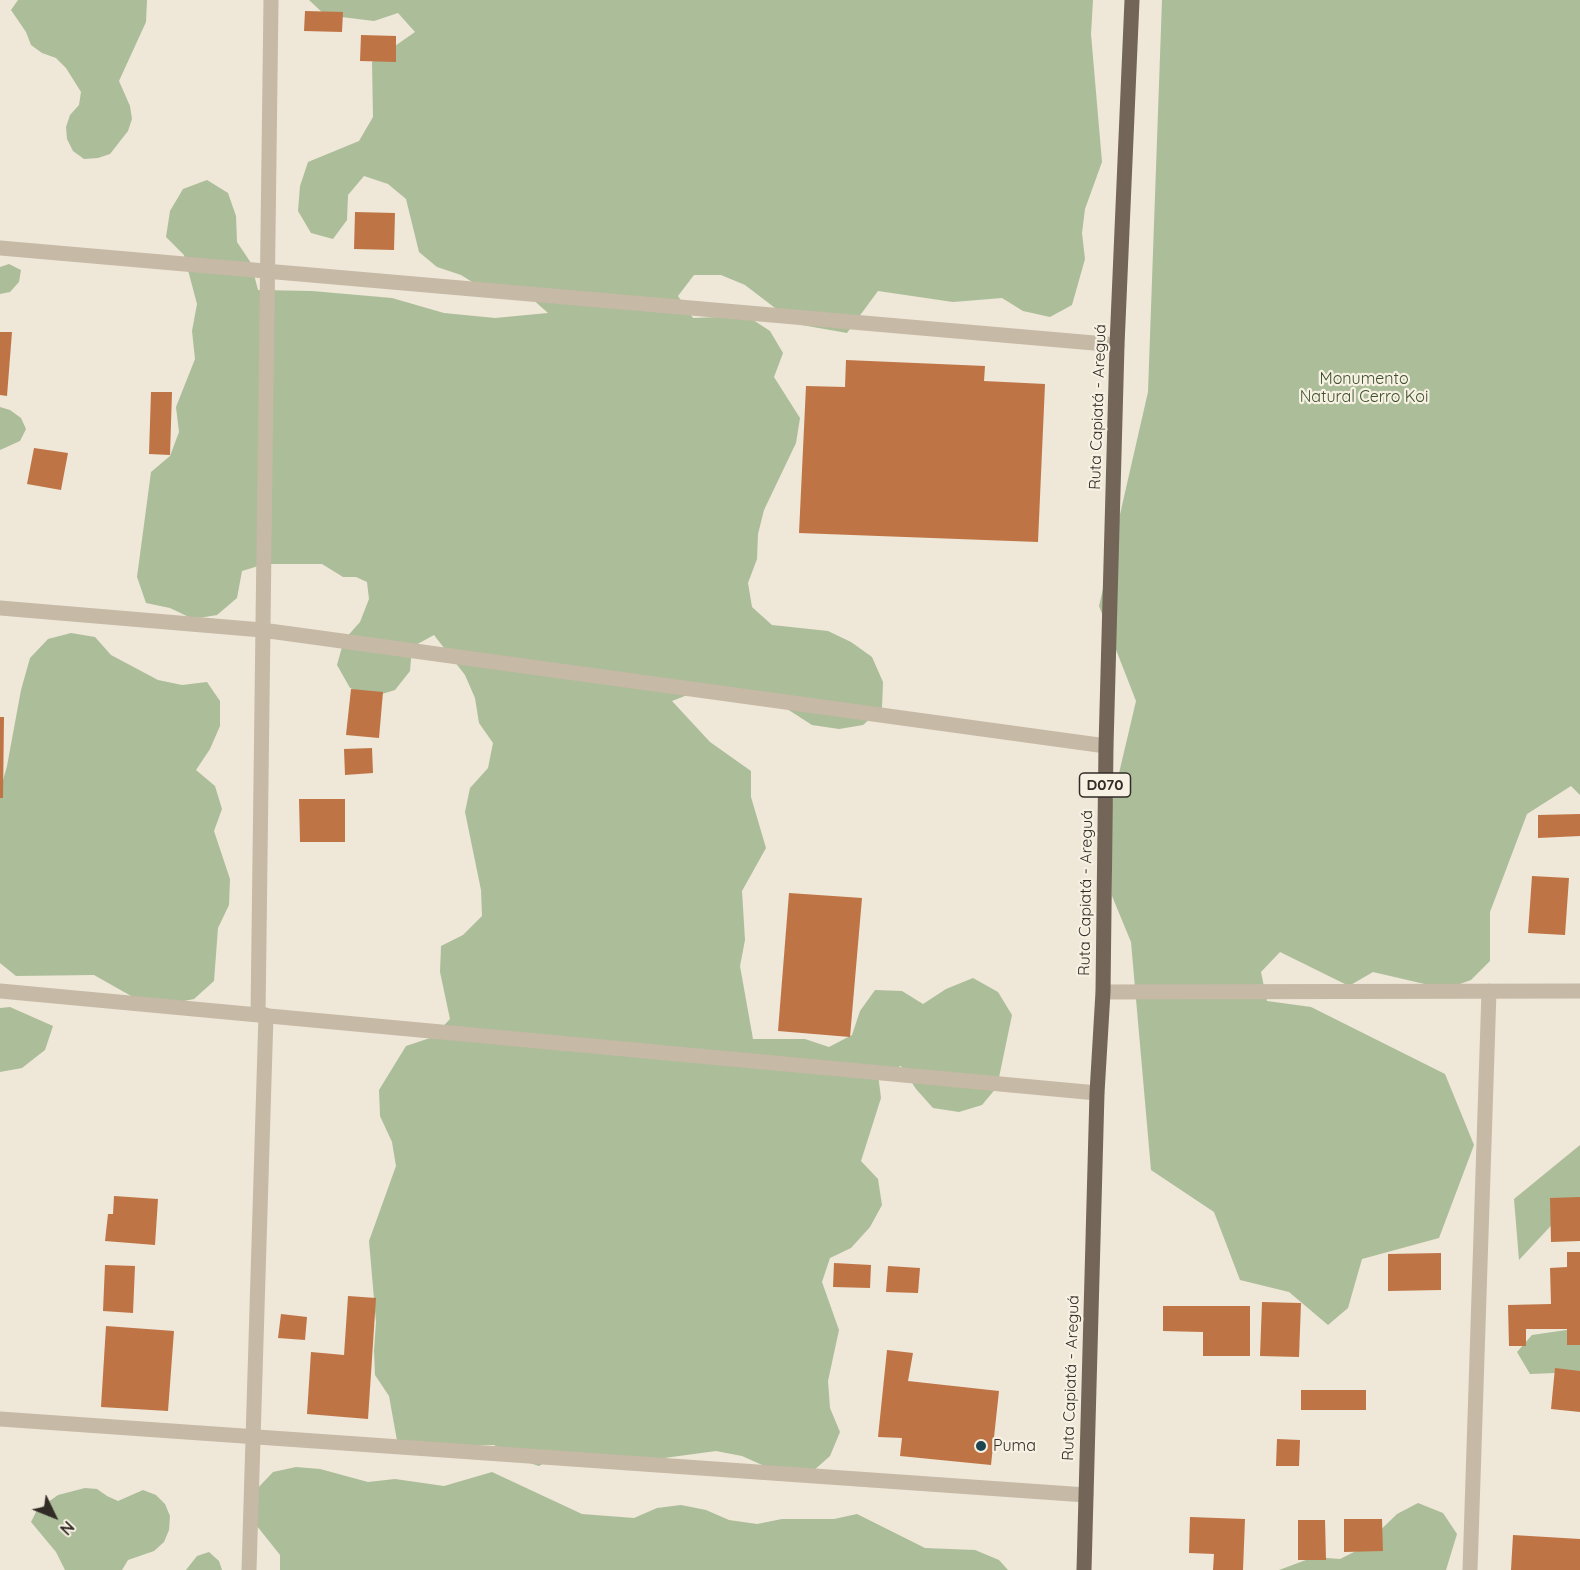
<!DOCTYPE html>
<meta charset="utf-8">
<style>
body{margin:0}
#map{position:relative;width:1580px;height:1570px;overflow:hidden;background:#efe7d8;font-family:Quicksand,sans-serif}
canvas{display:block}
.north{position:absolute;left:24px;top:1486px;width:60px;height:60px;-webkit-text-stroke:4px #f7f1e3;paint-order:stroke;rotate:133deg;font-size:16px;font-weight:700;line-height:24px;text-align:center;color:#322b26}
.north::after{content:'';display:block;margin:auto;width:21px;height:27px;background:#322b26;clip-path:polygon(50% 0,100% 100%,50% 72%,0 100%)}
</style>
<div id="map">
<canvas width="1580" height="1570"></canvas>
<div class="north">N</div>
</div>
<script>
const context = document.querySelector('canvas').getContext('2d');
context.lineJoin = 'round';
function fill(path, color) { context.fillStyle = color; context.fill(path, 'evenodd'); }
const shape = rows => new Path2D(rows.map(r => 'M' + r).join(''));
function stroke(path, color, width, dash) { context.strokeStyle = color; context.lineWidth = width; context.lineCap = dash ? 'butt' : 'round'; context.setLineDash(dash || []); context.stroke(path); }
function write(font, color, halo, rows, align = 'center') {
  context.font = font + ' Quicksand,sans-serif'; context.lineWidth = 4.5; context.setLineDash([]); context.textBaseline = 'middle'; context.strokeStyle = halo; context.fillStyle = color; for (const [text, x, y, turn = 0] of rows) {
    context.save(); context.translate(x, y); context.rotate((+turn || 0) * Math.PI / 180); context.textAlign = isNaN(turn) ? turn : align; if (halo) context.strokeText(text, 0, 0); context.fillText(text, 0, 0); context.restore();
  }
}
fill(shape([
 [18,0,147,0,146,22,119,81,130,106,132,119,128,131,110,154,98,158,84,159,73,151,67,139,66,127,70,115,79,105,81,92,66,68,56,58,42,53,31,45,26,32,11,10],
 [309,0,1093,0,1091,34,1102,162,1085,209,1082,233,1085,259,1072,305,1050,317,1023,311,1002,298,953,302,878,291,847,333,796,324,745,285,721,275,694,275,678,296,693,318,747,316,770,331,783,353,774,377,800,418,796,443,764,510,758,534,757,559,748,583,752,607,772,625,828,631,851,642,872,657,883,682,882,708,863,725,839,729,812,725,770,698,695,692,672,701,710,742,751,771,751,797,766,848,742,891,745,940,740,966,753,1039,805,1039,829,1047,852,1035,860,1011,875,990,902,991,923,1004,946,989,973,978,998,992,1012,1015,997,1087,982,1105,959,1112,933,1108,916,1089,901,1066,878,1074,881,1098,861,1161,878,1179,882,1205,870,1227,851,1248,830,1258,822,1282,839,1330,828,1381,830,1408,840,1432,830,1456,812,1472,789,1477,742,1456,716,1451,642,1461,560,1455,539,1466,514,1458,494,1445,398,1446,389,1396,375,1375,374,1350,376,1322,369,1241,396,1166,392,1142,380,1116,379,1090,406,1046,433,1037,450,1019,440,972,441,946,463,935,482,916,481,890,465,812,470,788,488,768,493,743,479,723,475,698,465,675,434,635,412,647,410,671,395,690,372,697,350,688,337,665,344,640,360,622,369,599,367,582,356,577,343,577,322,564,265,564,242,571,237,598,217,615,193,619,170,608,146,603,137,577,151,472,170,456,179,432,176,407,195,359,192,331,197,304,184,255,166,237,170,211,183,189,207,180,228,193,236,216,237,242,251,263,258,290,312,291,392,298,444,313,495,318,548,313,530,297,482,288,461,275,437,267,419,252,406,199,388,184,364,176,348,195,347,220,333,239,311,233,298,211,300,186,308,162,359,141,373,117,372,62,415,32,398,13,374,21,325,15],
 [1162,0,1580,0,1580,795,1571,786,1527,814,1490,912,1490,961,1471,980,1446,989,1373,972,1349,986,1280,952,1261,972,1267,1001,1311,1007,1445,1074,1474,1145,1439,1238,1362,1259,1348,1308,1328,1325,1289,1292,1240,1280,1214,1212,1151,1170,1131,942,1112,896,1112,803,1136,701,1099,606,1148,392],
 [9,264,21,270,19,282,10,292,0,294,0,267],
 [0,407,10,410,21,418,26,429,20,441,0,450],
 [71,633,95,637,111,655,158,680,182,685,207,682,220,701,220,726,210,749,196,770,215,786,222,809,214,831,230,879,229,905,218,928,214,981,194,999,169,1004,140,1001,94,975,16,976,0,963,0,791,7,766,21,690,30,658,48,639],
 [10,1007,53,1026,45,1050,22,1068,0,1072,0,1008],
 [1580,1145,1580,1203,1574,1201,1519,1260,1514,1199],
 [1580,1328,1580,1372,1530,1374,1517,1352,1532,1335],
 [296,1467,320,1469,368,1482,395,1479,444,1486,492,1472,582,1514,634,1518,657,1508,681,1505,706,1510,729,1520,757,1524,782,1519,834,1519,857,1514,925,1548,975,1550,999,1560,1008,1570,280,1570,280,1555,249,1516,255,1491,273,1472],
 [85,1488,97,1489,107,1496,118,1501,143,1490,156,1495,165,1504,170,1516,169,1530,164,1542,154,1551,128,1560,122,1570,65,1570,56,1552,31,1522,37,1510,58,1495],
 [1418,1503,1443,1513,1457,1534,1446,1570,1279,1570,1314,1557,1340,1559,1362,1548,1397,1514],
 [209,1552,219,1561,222,1570,186,1570,197,1556]
]), '#acbd99');
fill(shape([
 [305,11,343,12,342,32,304,31],
 [361,35,396,36,396,62,360,61],
 [355,212,395,213,394,250,354,249],
 [0,332,12,332,7,396,0,395],
 [846,360,985,366,984,381,1045,384,1038,542,799,533,806,386,845,387],
 [151,392,172,392,170,455,149,454],
 [34,448,68,453,61,490,27,484],
 [351,689,383,692,379,738,346,735],
 [0,717,4,717,3,798,0,798],
 [372,748,373,773,345,775,344,749],
 [299,799,345,799,345,842,300,842],
 [1580,814,1580,836,1538,838,1538,815],
 [1532,876,1569,878,1565,935,1528,933],
 [789,893,862,898,850,1037,778,1031],
 [114,1196,158,1199,155,1245,105,1241,108,1214,113,1214],
 [1580,1197,1580,1241,1551,1242,1550,1198],
 [1567,1252,1580,1252,1580,1345,1567,1345,1567,1329,1526,1329,1526,1346,1509,1346,1508,1305,1551,1304,1550,1268,1567,1267],
 [1441,1253,1441,1290,1388,1291,1388,1254],
 [834,1263,871,1265,870,1288,833,1287],
 [105,1265,135,1266,133,1313,103,1311],
 [888,1266,920,1268,918,1293,886,1292],
 [348,1296,376,1298,368,1419,307,1414,311,1352,344,1355],
 [1262,1302,1301,1303,1299,1357,1260,1356],
 [1163,1306,1250,1306,1250,1356,1203,1356,1203,1332,1163,1331],
 [281,1314,307,1317,305,1340,278,1338],
 [106,1326,174,1331,168,1411,101,1407],
 [887,1350,913,1353,908,1381,999,1391,991,1465,900,1456,902,1438,878,1437],
 [1555,1368,1580,1371,1580,1412,1551,1409],
 [1301,1390,1366,1390,1366,1410,1301,1410],
 [1277,1439,1300,1440,1299,1466,1276,1466],
 [1190,1517,1245,1519,1243,1570,1213,1570,1214,1554,1189,1553],
 [1344,1519,1382,1519,1383,1551,1344,1552],
 [1298,1520,1325,1520,1326,1560,1298,1560],
 [1513,1535,1580,1539,1580,1570,1511,1570]
]), '#bf7445');
stroke(shape([
 [0,248,1117,345],
 [0,608,262,630,1106,746],
 [0,991,1097,1093],
 [1103,992,1580,991],
 [258,1015,271,0],
 [0,1419,1086,1495],
 [249,1570,266,1015],
 [1470,1570,1489,991]
]), '#c6b9a5', 15);
stroke(shape([
 [1084,1570,1097,1093,1103,992,1106,746,1117,345,1132,0]
]), '#736557', 15);
for (const [x, y, r, color] of [
 [981,1446,6,"#1e4651"]
]) { const dot = new Path2D(); dot.arc(x, y, r, 0, 2 * Math.PI); context.fillStyle = color; context.fill(dot); stroke(dot, '#f7f1e3', 2); }
for (const [x, y, w] of [
 [1105,785,51]
]) { const box = new Path2D(); box.roundRect(x - w / 2, y - 12, w, 24, 4.5); context.fillStyle = '#f7f1e3'; context.fill(box); stroke(box, '#322b26', 1.5); }
write('bold 15px', '#322b26', null, [
 ["D070",1105,785]
]);
write('16px', '#3d4f2b', '#f7f1e3', [
 ["Monumento",1364,379],
 ["Natural Cerro Koi",1364,397]
]);
write('16px', '#322b26', '#f7f1e3', [
 ["Ruta Capiatá - Areguá",1098,407,-88],
 ["Ruta Capiatá - Areguá",1086,893,-89],
 ["Ruta Capiatá - Areguá",1071,1378,-88]
]);
write('16px', '#322b26', '#f7f1e3', [
 ["Puma",993,1446]
], 'left');
</script>
